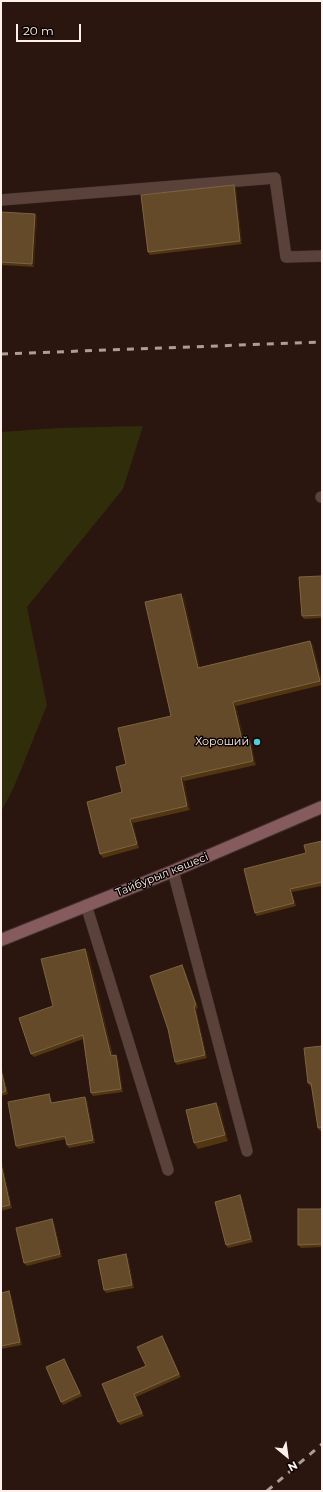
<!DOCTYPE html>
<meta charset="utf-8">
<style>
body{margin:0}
#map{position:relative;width:323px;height:1492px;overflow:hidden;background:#2a160f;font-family:Montserrat,sans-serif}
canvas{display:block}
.frame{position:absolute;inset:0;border:2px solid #fff0eb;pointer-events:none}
.north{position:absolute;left:267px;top:1436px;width:40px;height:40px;-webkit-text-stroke:3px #0c0503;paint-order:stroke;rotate:151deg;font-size:11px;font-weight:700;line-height:16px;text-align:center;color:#fff0eb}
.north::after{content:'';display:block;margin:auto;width:14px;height:18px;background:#fff0eb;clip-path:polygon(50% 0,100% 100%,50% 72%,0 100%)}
.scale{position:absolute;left:16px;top:24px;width:65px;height:18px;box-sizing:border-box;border:2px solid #fff0eb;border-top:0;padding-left:5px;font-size:12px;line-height:14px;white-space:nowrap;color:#fff0eb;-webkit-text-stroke:3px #0c0503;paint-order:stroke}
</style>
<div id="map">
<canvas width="323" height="1492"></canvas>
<div class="frame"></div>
<div class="north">N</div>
<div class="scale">20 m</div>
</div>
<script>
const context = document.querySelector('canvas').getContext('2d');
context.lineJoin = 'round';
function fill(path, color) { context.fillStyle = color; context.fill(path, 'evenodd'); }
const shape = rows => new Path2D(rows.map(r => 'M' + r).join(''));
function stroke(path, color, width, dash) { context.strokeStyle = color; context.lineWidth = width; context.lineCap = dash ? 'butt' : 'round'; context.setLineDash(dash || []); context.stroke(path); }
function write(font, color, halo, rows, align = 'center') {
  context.font = font + ' Montserrat,sans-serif'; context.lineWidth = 3; context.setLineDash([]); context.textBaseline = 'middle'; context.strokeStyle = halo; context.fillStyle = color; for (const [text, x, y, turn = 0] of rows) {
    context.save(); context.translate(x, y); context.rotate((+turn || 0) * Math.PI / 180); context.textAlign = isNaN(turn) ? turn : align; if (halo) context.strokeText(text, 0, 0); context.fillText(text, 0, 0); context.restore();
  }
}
fill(shape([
 [143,426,123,489,27,607,47,705,14,787,1,812,1,432,58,428]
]), '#302d0a');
const service = shape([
 [1,200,275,178,286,257,322,256],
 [321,497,322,497],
 [173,871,247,1151],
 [86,905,168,1170]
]);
const secondary = shape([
 [1,940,173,871,322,807]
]);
stroke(service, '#413230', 12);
stroke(secondary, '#413230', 14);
stroke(service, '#5a423b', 11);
stroke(secondary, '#865b5d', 12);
stroke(shape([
 [1,354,322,342],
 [267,1491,322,1444]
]), '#ae9d97', 3, [7, 7]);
fill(shape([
 [234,185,236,188,242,244,150,255,148,252],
 [1,212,37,217,34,267,1,265],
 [322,576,322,618,304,619,302,616],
 [184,598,200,668,310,641,313,645,322,682,322,685,236,706,244,739,249,739,251,743,256,765,184,781,190,810,133,823,139,848,103,858,100,854,122,792,126,764,171,716],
 [322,841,322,886,292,892,296,906,257,916,255,913,306,853],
 [85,949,88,952,113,1056,118,1058,123,1092,93,1096,91,1093,83,1039,34,1057,31,1054,53,1006],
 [184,968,198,1008,196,1009,207,1058,177,1065,175,1062],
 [322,1046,322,1131,320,1131,318,1128,312,1086,310,1086,308,1083],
 [1,1065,8,1094,1,1096],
 [51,1097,52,1103,87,1100,95,1143,69,1148,67,1145,66,1139,18,1149,16,1146],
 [216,1103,220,1108,228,1141,198,1149,194,1143],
 [1,1158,12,1208,1,1211],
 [240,1195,242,1198,253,1242,228,1248,226,1245],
 [322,1209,322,1247,301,1248,298,1245],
 [52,1219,54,1222,62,1257,27,1266,24,1263],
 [128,1257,134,1288,106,1293,104,1290],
 [9,1291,11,1294,22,1345,1,1349,1,1293],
 [162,1336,164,1339,181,1377,136,1397,144,1416,120,1425,118,1422,146,1366],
 [64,1359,66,1362,82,1396,63,1405,61,1402]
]), '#513610');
fill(shape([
 [234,185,236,188,242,244,240,241],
 [35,214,37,217,34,267,32,264],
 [181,594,184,598,201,672,198,668],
 [310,641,313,645,322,684,320,681],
 [233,702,236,706,245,744,242,740],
 [249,739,251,743,256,765,253,761],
 [181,777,184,781,190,810,187,806],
 [130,819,133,823,139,848,137,844],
 [290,889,292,892,296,906,294,903],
 [85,949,88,952,113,1059,111,1056],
 [182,965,184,968,198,1008,196,1005],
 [194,1006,196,1009,207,1058,205,1055],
 [116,1055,118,1058,123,1092,121,1089],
 [1,1065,8,1094,6,1091,1,1070],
 [49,1094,51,1097,53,1106,51,1103],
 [85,1097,87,1100,95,1143,93,1140],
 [216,1103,220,1108,228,1141,225,1135],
 [1,1158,12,1208,10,1205,1,1164],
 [240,1195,242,1198,253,1242,251,1239],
 [52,1219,54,1222,62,1257,60,1254],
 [126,1254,128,1257,134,1288,132,1285],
 [9,1291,11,1294,22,1345,20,1342],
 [162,1336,164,1339,181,1377,179,1374],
 [64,1359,66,1362,82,1396,80,1393],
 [134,1394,136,1397,144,1416,142,1413]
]), '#3a2106');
const building = shape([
 [234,185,240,241,148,252,141,195,234,185],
 [1,212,35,214,32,264,1,262,1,212],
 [322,576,322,615,302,616,299,577,322,576],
 [181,594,198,668,310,641,320,681,233,702,242,740,249,739,253,761,181,777,187,806,130,819,137,844,100,854,87,802,122,792,116,767,126,764,118,728,171,716,145,602,181,594],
 [322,841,322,882,290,889,294,903,255,913,244,869,306,853,304,845,322,841],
 [85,949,111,1056,116,1055,121,1089,91,1093,83,1035,31,1054,19,1018,53,1006,41,959,85,949],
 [182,965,196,1005,194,1006,205,1055,175,1062,168,1029,150,976,182,965],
 [322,1046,322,1127,318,1128,311,1083,308,1083,304,1048,322,1046],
 [1,1070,6,1091,1,1093,1,1070],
 [49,1094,51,1103,85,1097,93,1140,67,1145,65,1136,16,1146,8,1102,49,1094],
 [216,1103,225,1135,194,1143,186,1110,216,1103],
 [1,1164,10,1205,1,1207,1,1164],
 [240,1195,251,1239,226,1245,215,1202,240,1195],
 [298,1209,322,1209,322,1244,298,1245,298,1209],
 [52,1219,60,1254,24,1263,16,1228,52,1219],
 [126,1254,132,1285,104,1290,98,1260,126,1254],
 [9,1291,20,1342,1,1346,1,1293,9,1291],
 [162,1336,179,1374,134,1394,142,1413,118,1422,102,1384,146,1366,137,1347,162,1336],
 [64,1359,80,1393,61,1402,46,1367,64,1359]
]);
fill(building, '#644a28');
stroke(building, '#7c6446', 1);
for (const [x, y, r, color] of [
 [257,742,4,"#53cbda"]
]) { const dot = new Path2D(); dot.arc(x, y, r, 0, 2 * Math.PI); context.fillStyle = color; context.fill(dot); stroke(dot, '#0c0503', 1.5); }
write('11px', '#fff0eb', '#0c0503', [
 ["Хороший",249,742]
], 'right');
write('11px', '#fff0eb', '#0c0503', [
 ["Тайбурыл көшесі",162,875,-22]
]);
</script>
